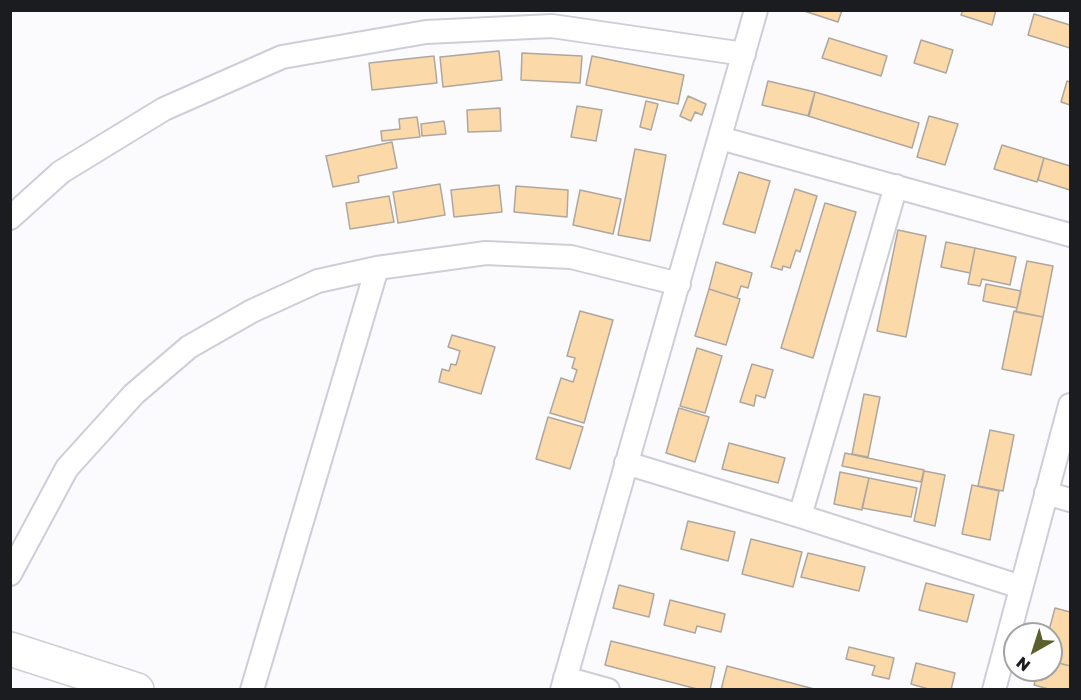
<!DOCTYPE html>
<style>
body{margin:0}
#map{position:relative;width:1081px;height:700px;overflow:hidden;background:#fbfbfe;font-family:"Golos Text",sans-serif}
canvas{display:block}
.frame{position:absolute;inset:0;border:12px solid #1b1c1f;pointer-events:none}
.north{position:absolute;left:1003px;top:622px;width:60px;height:60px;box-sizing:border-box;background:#fff;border:2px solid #a4a4a5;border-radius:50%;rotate:219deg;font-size:16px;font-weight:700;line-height:24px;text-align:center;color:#1b1c1f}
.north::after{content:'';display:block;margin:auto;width:21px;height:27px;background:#5d5f2c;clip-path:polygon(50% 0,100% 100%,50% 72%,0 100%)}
</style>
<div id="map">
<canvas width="1081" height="700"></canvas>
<div class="frame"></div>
<div class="north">N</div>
</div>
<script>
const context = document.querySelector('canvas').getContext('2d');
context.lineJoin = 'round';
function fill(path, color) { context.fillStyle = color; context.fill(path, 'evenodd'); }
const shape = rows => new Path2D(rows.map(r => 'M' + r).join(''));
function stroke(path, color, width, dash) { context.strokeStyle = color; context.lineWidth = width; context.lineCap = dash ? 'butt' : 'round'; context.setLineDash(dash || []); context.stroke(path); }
const building = shape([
 [801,10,842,10,838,22,801,10],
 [963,10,996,10,992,25,961,15,963,10],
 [1034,14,1070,25,1070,48,1028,35,1034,14],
 [829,38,887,56,881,76,822,58,829,38],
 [921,40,953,50,946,73,914,63,921,40],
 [499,51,502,80,443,87,440,57,499,51],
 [522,53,582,56,580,83,521,80,522,53],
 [434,56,437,83,372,90,369,63,434,56],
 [592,56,684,75,678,104,586,85,592,56],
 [768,81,815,92,809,116,762,105,768,81],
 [1067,81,1070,82,1070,105,1061,102,1067,81],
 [815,92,919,123,912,148,808,116,815,92],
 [688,96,706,104,702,115,695,112,691,121,680,116,688,96],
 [646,101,658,104,651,130,640,127,646,101],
 [577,106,602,110,596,141,571,137,577,106],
 [500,108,501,131,468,132,467,110,500,108],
 [929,116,958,124,945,165,917,157,929,116],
 [417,117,420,137,382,141,381,131,400,129,399,119,417,117],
 [444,121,446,134,422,136,421,124,444,121],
 [392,142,397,168,358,176,359,182,333,187,326,156,392,142],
 [1002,145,1044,158,1037,182,994,169,1002,145],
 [635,149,666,155,650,241,618,235,635,149],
 [1044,158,1070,166,1070,190,1038,180,1044,158],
 [739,172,770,181,755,233,723,224,739,172],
 [440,184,445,215,398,223,393,192,440,184],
 [499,185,502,212,454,217,451,190,499,185],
 [516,186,568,190,567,217,514,212,516,186],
 [795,189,817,196,800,252,796,250,790,268,783,266,782,270,771,267,795,189],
 [580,190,621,199,613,234,573,225,580,190],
 [389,196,394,222,350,229,346,203,389,196],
 [825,203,856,212,813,358,781,348,825,203],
 [898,230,926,236,906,337,877,331,898,230],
 [946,242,975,248,970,273,941,267,946,242],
 [975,248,1016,257,1010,285,982,279,980,286,968,284,975,248],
 [1027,261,1053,266,1043,317,1016,312,1027,261],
 [716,262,752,273,748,288,741,286,737,298,709,289,716,262],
 [986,284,1021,291,1017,308,983,301,986,284],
 [709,289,740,299,726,345,695,336,709,289],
 [580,311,613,320,584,423,550,413,561,378,573,382,577,370,572,368,575,358,567,356,580,311],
 [1014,311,1043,317,1031,375,1002,369,1014,311],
 [452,335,495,347,481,394,439,382,442,369,449,371,451,364,456,365,460,351,448,347,452,335],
 [697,348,722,356,705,413,680,406,697,348],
 [752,364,773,370,765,398,756,395,754,406,740,402,752,364],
 [864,394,880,397,868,457,852,454,864,394],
 [679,408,709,417,695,462,666,453,679,408],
 [548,417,583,427,570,469,536,459,548,417],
 [990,430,1014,435,1003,491,978,486,990,430],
 [729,443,785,458,778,483,722,469,729,443],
 [845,453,924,470,921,482,842,466,845,453],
 [924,471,945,475,935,526,914,521,924,471],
 [840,472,869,478,862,510,834,504,840,472],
 [869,478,917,488,911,517,862,508,869,478],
 [972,485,999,491,990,540,962,534,972,485],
 [688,521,735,532,728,561,681,549,688,521],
 [751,539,802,552,793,587,742,574,751,539],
 [808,553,865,567,859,591,801,577,808,553],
 [926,583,974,595,967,622,919,610,926,583],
 [619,585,654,594,649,617,613,608,619,585],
 [670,600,725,614,721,632,697,626,695,633,664,625,670,600],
 [1055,608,1070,612,1070,666,1051,661,1051,634,1048,634,1055,608],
 [611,641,715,667,710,690,701,690,605,665,611,641],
 [849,647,894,658,889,679,872,675,875,666,846,659,849,647],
 [1051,661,1070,666,1070,690,1052,690,1034,685,1038,670,1051,670,1051,661],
 [916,663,955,673,951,690,932,690,911,684,916,663],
 [727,666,818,690,721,690,727,666]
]);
fill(building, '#fcd9a9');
stroke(building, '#aea79f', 1.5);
const street = shape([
 [720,138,1070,235],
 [10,218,61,172,164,109,282,57,426,32,552,26,744,54],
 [626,463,800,516,1021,587],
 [1046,493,1070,500],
 [800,516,896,186],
 [10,574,67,468,134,394,189,347,252,311,318,281,377,268,486,253,571,257,679,284],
 [565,678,608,690],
 [252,690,377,268],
 [562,690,756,10],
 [994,690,1070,405]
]);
const secondary = shape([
 [10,649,137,690]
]);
stroke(street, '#cdced8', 26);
stroke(secondary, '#cdced8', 36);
stroke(street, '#fff', 22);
stroke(secondary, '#fff', 33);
</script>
